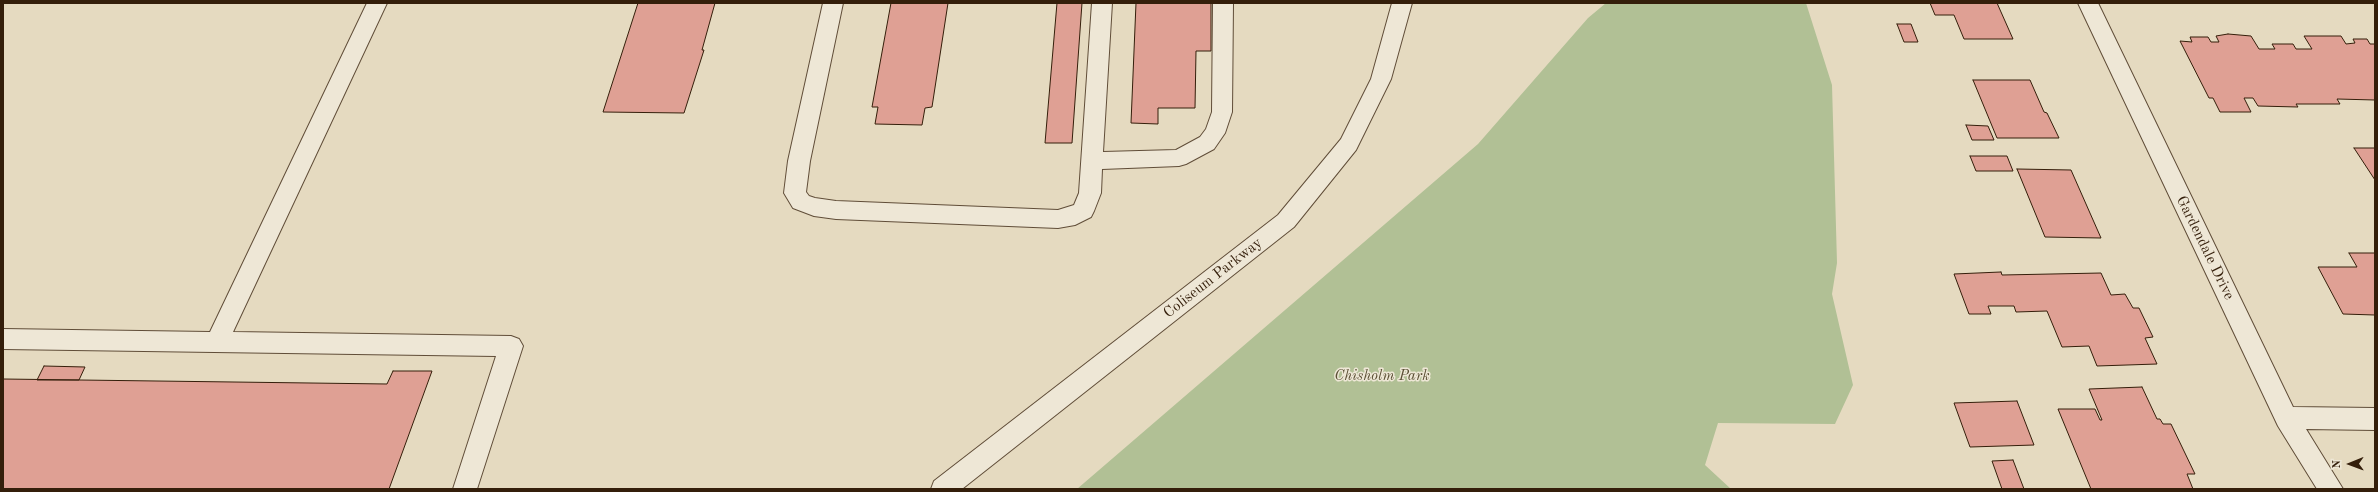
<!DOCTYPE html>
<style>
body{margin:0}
#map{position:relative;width:2378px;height:492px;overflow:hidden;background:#e5dac0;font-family:"Old Standard TT",serif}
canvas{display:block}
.frame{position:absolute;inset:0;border:4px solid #341e0a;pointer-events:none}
.north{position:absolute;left:2330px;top:444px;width:40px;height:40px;-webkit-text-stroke:3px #eee7d6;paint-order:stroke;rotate:269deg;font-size:11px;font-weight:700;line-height:16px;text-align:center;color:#341e0a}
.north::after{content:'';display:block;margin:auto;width:14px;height:18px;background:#341e0a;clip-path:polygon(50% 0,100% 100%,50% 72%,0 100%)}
</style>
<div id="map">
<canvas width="2378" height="492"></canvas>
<div class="frame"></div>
<div class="north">N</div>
</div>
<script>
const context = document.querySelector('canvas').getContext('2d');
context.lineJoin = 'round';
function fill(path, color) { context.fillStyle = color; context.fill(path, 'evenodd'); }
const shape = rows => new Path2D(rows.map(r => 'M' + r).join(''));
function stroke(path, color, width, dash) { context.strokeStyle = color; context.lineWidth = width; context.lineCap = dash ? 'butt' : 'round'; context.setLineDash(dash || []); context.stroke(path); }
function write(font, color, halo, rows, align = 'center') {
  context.font = font + ' "Old Standard TT",serif'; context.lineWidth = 3; context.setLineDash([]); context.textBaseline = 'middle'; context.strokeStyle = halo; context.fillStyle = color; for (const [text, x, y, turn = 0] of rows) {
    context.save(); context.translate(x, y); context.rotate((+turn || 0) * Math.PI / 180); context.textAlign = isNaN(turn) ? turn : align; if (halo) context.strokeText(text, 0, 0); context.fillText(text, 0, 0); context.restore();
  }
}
fill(shape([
 [1606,3,1806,3,1832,85,1837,263,1832,294,1853,385,1835,424,1718,423,1705,465,1731,489,1077,489,1478,144,1588,18]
]), '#b1c095');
const building = shape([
 [638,3,715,3,702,50,704,50,684,113,603,112,638,3],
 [891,3,948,3,932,107,925,108,922,125,875,124,878,107,872,107,891,3],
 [1057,3,1082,3,1072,143,1045,143,1057,3],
 [1136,3,1211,3,1211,51,1196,51,1195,108,1158,108,1158,124,1131,123,1136,3],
 [1930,3,1997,3,2013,39,1964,39,1954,15,1935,15,1930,3],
 [1897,24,1911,24,1918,42,1904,42,1897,24],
 [2228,34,2251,36,2259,49,2275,49,2272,44,2293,44,2296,49,2312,49,2304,36,2341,36,2346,44,2355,43,2353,39,2367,39,2370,44,2375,44,2375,100,2337,99,2340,104,2296,104,2298,107,2258,106,2253,98,2244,98,2251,112,2220,112,2213,98,2209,98,2180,41,2192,42,2190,37,2208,37,2211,42,2219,42,2216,36,2228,34],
 [1973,80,2030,80,2044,112,2047,113,2059,138,1997,138,1973,80],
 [1966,125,1988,126,1994,140,1972,140,1966,125],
 [2354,148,2375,148,2375,180,2354,148],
 [1970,156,2007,156,2013,171,1976,171,1970,156],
 [2017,169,2071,170,2101,238,2045,237,2017,169],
 [2349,253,2375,253,2375,315,2343,314,2318,267,2357,267,2349,253],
 [2001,272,2002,275,2101,273,2111,295,2125,294,2133,308,2139,308,2153,337,2145,338,2157,364,2097,366,2089,346,2062,347,2047,311,2016,312,2014,306,1988,306,1991,314,1969,314,1954,274,2001,272],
 [44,366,85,367,79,380,37,380,44,366],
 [393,371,432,371,389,489,3,489,3,379,387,384,393,371],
 [2142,387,2157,419,2160,419,2163,424,2171,424,2195,474,2187,474,2193,489,2091,489,2058,409,2095,409,2100,420,2102,420,2089,389,2142,387],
 [2017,401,2034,445,1970,447,1954,403,2017,401],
 [2013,460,2024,489,2002,489,1992,461,2013,460]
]);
fill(building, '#dfa094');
stroke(building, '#341e0a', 1);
const service = shape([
 [367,3,387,3,233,332,511,336,519,339,523,346,477,489,453,489,496,356,3,349,3,329,210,332,367,3],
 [823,3,843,3,810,161,806,192,809,196,815,198,836,201,1058,210,1074,205,1079,193,1092,3,1112,3,1103,152,1176,150,1200,137,1206,129,1212,112,1213,3,1233,3,1232,112,1225,133,1214,149,1186,164,1179,166,1102,169,1101,193,1094,211,1091,217,1075,225,1058,228,836,219,814,216,793,208,784,193,788,161,823,3]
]);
const minor = shape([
 [1392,3,1412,3,1391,79,1356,150,1294,227,962,489,931,489,934,481,1278,215,1341,139,1371,79,1392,3],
 [2078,3,2098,3,2293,407,2375,408,2375,430,2306,429,2343,489,2317,489,2278,426,2078,3]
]);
stroke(service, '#604d38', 2);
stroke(minor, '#604d38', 2);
fill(service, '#eee7d6');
fill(minor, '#eee7d6');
write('15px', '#341e0a', '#eee7d6', [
 ["Gardendale Drive",2205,248,64],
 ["Coliseum Parkway",1213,278,-38]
]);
write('italic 15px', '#5a4f34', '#eee7d6', [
 ["Chisholm Park",1382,376]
]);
</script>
